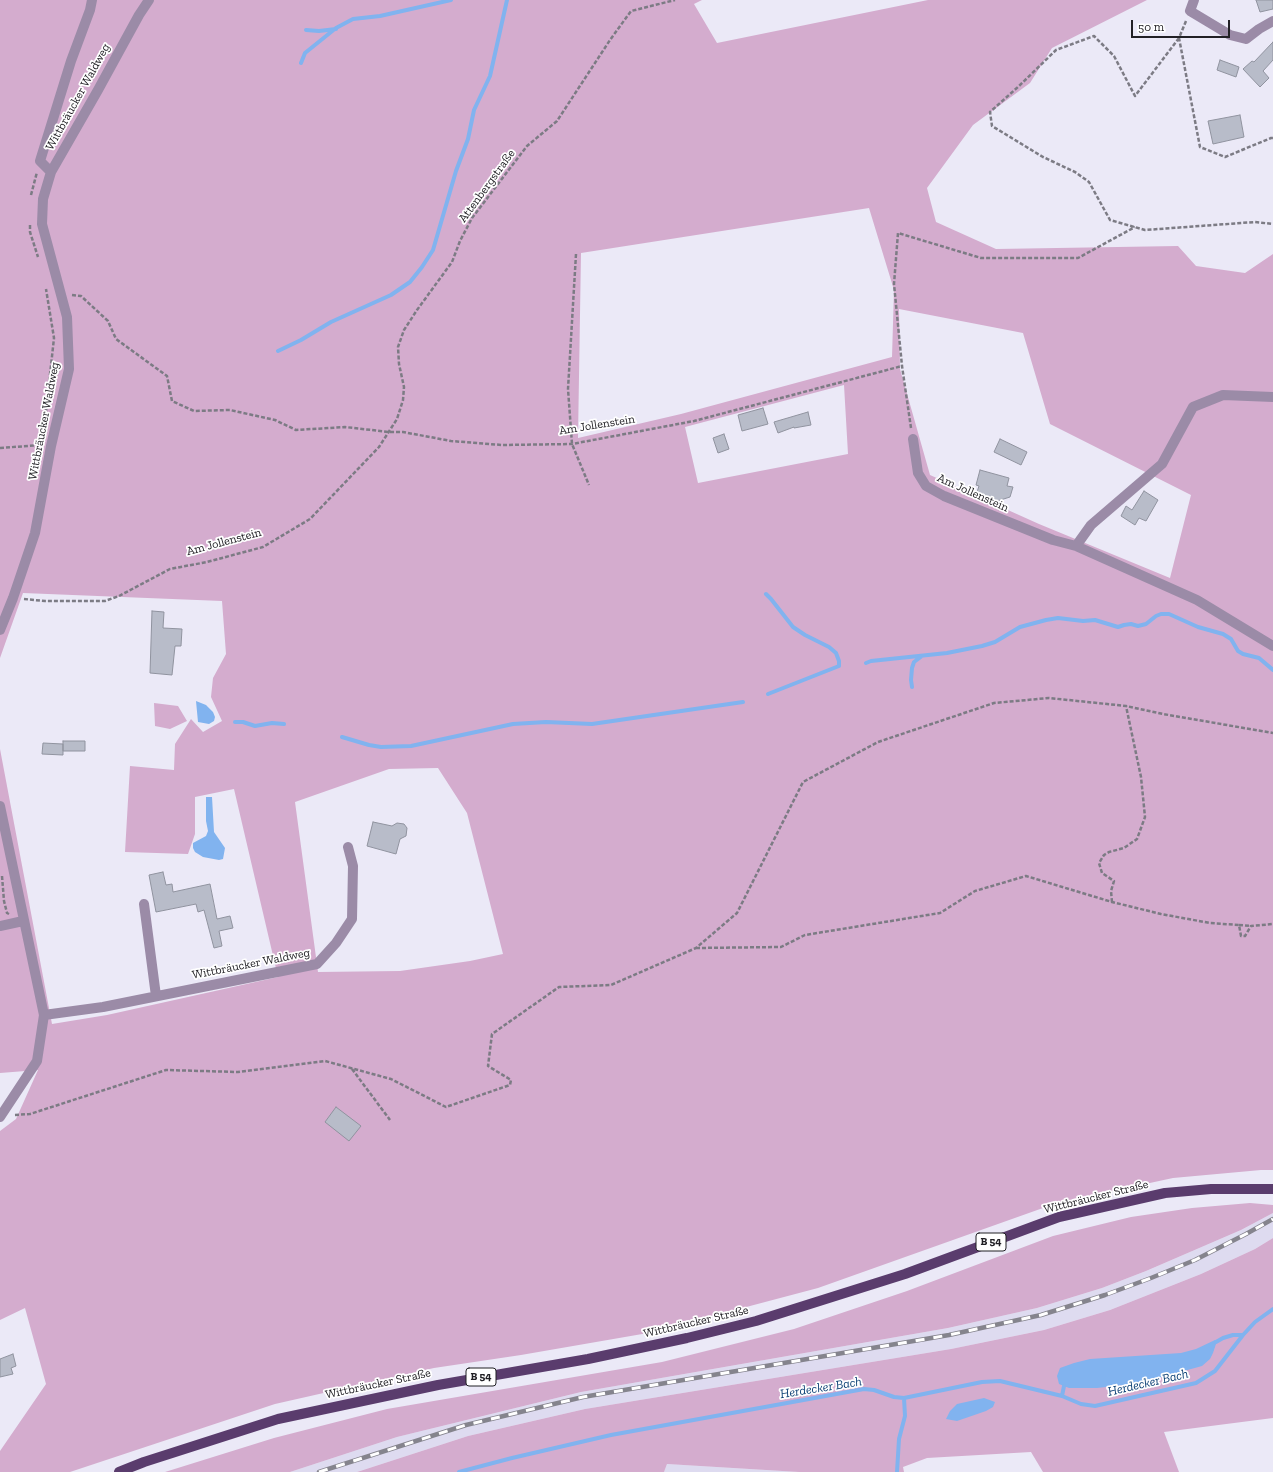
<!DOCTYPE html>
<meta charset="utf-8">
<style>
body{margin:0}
#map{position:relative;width:1273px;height:1472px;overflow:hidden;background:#ebe9f7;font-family:"Zilla Slab",serif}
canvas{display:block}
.scale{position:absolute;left:1131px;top:20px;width:99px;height:18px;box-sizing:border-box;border:2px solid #212025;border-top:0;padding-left:5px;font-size:12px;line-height:14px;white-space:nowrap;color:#212025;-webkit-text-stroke:3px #fff;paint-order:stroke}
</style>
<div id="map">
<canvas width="1273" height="1472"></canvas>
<div class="scale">50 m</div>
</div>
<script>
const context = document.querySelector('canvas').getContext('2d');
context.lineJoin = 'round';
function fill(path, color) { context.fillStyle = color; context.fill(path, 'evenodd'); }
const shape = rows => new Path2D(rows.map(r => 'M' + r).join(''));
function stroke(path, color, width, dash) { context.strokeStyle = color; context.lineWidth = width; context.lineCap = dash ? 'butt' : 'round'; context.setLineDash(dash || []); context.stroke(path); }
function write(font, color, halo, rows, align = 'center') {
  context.font = font + ' "Zilla Slab",serif'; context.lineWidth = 3.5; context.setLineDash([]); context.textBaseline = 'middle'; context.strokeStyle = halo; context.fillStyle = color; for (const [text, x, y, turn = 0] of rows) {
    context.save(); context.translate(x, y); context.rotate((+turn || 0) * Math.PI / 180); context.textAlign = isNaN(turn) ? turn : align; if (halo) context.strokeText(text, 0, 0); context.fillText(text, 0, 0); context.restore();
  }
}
fill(shape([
 [1273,1213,1273,1238,1255,1249,1201,1274,1110,1310,1044,1330,951,1349,585,1409,468,1436,357,1472,290,1472,397,1437,581,1392,948,1328,1037,1308,1102,1288,1146,1271,1241,1230],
 [667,1464,799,1472,664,1472]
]), '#dedbf0');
fill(shape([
 [0,0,702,0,694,4,717,43,928,0,1147,0,1052,48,1030,83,973,125,927,188,936,222,996,249,1178,246,1196,266,1245,273,1273,254,1273,1170,1261,1170,1173,1178,1057,1203,818,1288,648,1333,521,1355,434,1368,275,1404,70,1472,0,1472,0,1451,46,1384,25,1308,0,1320,0,1131,16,1119,38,1070,0,1073,0,749,52,1024,107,1015,278,977,234,789,195,797,195,834,188,854,125,852,130,766,174,770,175,744,191,719,203,732,222,721,211,697,213,678,226,654,222,601,23,593,0,658],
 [869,208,894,290,892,357,681,414,578,438,581,253],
 [899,309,1023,333,1050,424,1191,495,1170,578,1039,524,930,475,900,369],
 [844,385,848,454,698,483,685,427],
 [438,768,467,813,503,954,470,961,400,971,318,972,295,802,389,769],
 [154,703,178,706,187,721,170,729,155,726],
 [1250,1203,1273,1205,1273,1213,1241,1230,1146,1271,1102,1288,1037,1308,948,1328,581,1392,397,1437,290,1472,165,1472,274,1438,387,1409,662,1362,794,1329,907,1291,1053,1236,1131,1217,1192,1208],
 [1273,1238,1273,1418,1164,1432,1179,1472,1043,1472,1031,1452,927,1458,903,1467,904,1472,799,1472,667,1464,664,1472,357,1472,468,1436,585,1409,951,1349,1044,1330,1110,1310,1201,1274,1255,1249]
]), '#d4acce');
fill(shape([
 [196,701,206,705,213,712,215,717,214,721,209,724,198,722],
 [206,797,212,797,214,832,225,848,223,859,219,860,203,857,195,852,193,848,193,843,206,836,208,831,206,821],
 [1215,1340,1216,1344,1213,1353,1210,1359,1202,1366,1162,1377,1125,1385,1097,1388,1069,1388,1059,1384,1057,1376,1060,1368,1074,1363,1090,1359,1181,1353,1196,1349],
 [984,1398,995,1402,993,1407,986,1411,957,1421,946,1419,950,1411,957,1404]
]), '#81b3ef');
stroke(shape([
 [306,30,319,31,336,29],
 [301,63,305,53,336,28,353,19,380,16,451,0],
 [278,351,301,340,331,322,391,295,410,282,422,267,433,250,456,171,468,139,474,110,490,76,507,0],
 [766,594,771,599,793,627,805,635,829,647,836,653,839,661,839,666,768,694],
 [866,663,871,661,947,653,982,646,995,642,1020,627,1046,620,1058,618,1083,621,1095,620,1118,627,1124,625,1131,624,1138,626,1146,624,1156,616,1161,614,1169,614,1198,627,1223,634,1231,639,1238,651,1243,654,1259,658,1273,670],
 [912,687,911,680,912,668,914,662,922,656],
 [235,722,243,722,255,726,272,723,284,724],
 [342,737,369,745,381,747,411,746,513,724,546,722,592,724,743,702],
 [1216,1342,1223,1338,1233,1335,1243,1335],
 [1062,1396,1064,1386],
 [459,1472,512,1458,611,1435,864,1389,874,1390,894,1397,904,1398,982,1382,1000,1381,1062,1396,1081,1404,1095,1406,1196,1383,1215,1371,1243,1335,1255,1322,1273,1309],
 [897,1472,899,1439,905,1416,904,1398]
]), '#81b3ef', 4);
const building = shape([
 [1256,0,1273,0,1273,9,1260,12,1256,0],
 [1273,42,1273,60,1263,71,1269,78,1260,87,1243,69,1252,61,1254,62,1273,42],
 [1220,60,1239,67,1236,77,1217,70,1220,60],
 [1240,115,1244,137,1213,144,1208,121,1240,115],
 [763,408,768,424,742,431,738,415,763,408],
 [808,412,811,425,794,428,794,427,778,433,774,422,808,412],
 [724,434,729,449,718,453,713,438,724,434],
 [1000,439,1027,452,1021,465,994,452,1000,439],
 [980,470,1009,478,1007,486,1013,487,1010,497,991,503,975,498,979,486,976,485,980,470],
 [1144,491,1158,500,1146,521,1139,518,1135,525,1121,516,1126,506,1132,510,1144,491],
 [152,611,164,612,163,628,182,629,181,646,175,646,172,675,150,673,152,611],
 [63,741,85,741,85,751,63,751,63,744,63,755,42,754,43,743,63,744,63,741],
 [373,822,392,826,397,823,404,824,407,828,406,836,400,839,396,854,367,846,373,822],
 [163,872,166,885,172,884,173,892,210,884,217,919,230,916,233,928,219,931,222,946,214,948,204,910,198,912,196,904,156,912,149,875,163,872],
 [336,1107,361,1126,349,1141,325,1122,336,1107],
 [13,1354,16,1366,11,1368,13,1374,0,1377,0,1359,13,1354]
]);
fill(building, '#b8bcc9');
stroke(building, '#90939f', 1);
stroke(shape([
 [1186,21,1179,38,1200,147,1225,157,1271,138,1273,138],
 [1179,38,1135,96,1114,56,1094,36,1056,50,1019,86,990,112,992,126,1043,157,1075,172,1089,182,1110,220,1145,230,1255,222,1273,224],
 [31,195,37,172],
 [30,225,30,232,38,257],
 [576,254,568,389,572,444,589,485],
 [72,295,81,296,108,321,116,339,167,376,172,401,194,411,230,410,275,420,296,430,345,427,389,432,403,432,451,441,502,445,572,444,694,421,902,366],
 [46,411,54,338,46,289],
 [911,428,902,366,894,284,898,233,981,258,1078,258,1135,227],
 [0,448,41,445],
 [24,599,45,601,105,601,119,596,170,569,207,562,263,547,310,519,379,447,397,419,403,400,404,387,399,364,398,347,404,330,417,310,452,262,460,241,472,218,527,146,557,121,610,40,631,11,675,0],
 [2,876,4,901,7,913,9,914],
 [1112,902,1111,891,1114,881,1102,873,1099,863,1104,855,1109,852,1124,848,1137,839,1145,817,1141,777,1126,706],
 [1239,925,1251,926],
 [696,948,781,947,805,935,940,913,975,891,1026,876,1112,902,1161,914,1210,923,1239,925,1241,936,1245,936,1251,926,1273,924],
 [352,1069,390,1120],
 [15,1115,30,1114,166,1070,238,1072,325,1061,391,1079,446,1107,510,1085,511,1080,488,1066,492,1034,559,987,611,985,696,948,737,913,803,782,878,742,994,703,1049,698,1126,706,1163,714,1273,733]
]), '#7c7b84', 2.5, [4, 2]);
stroke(shape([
 [1194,0,1190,11,1230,35,1246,39,1259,29,1273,21],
 [51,172,40,161,71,61,90,10,92,0],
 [913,439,918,473,926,486,944,496,1053,540,1076,546,1197,600,1273,646],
 [1076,546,1091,525,1162,464,1193,407,1223,395,1273,397],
 [0,630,13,598,35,533,51,446,69,369,67,317,42,224,43,199,51,172,98,90,139,15,149,0],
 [0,806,44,1015,37,1061,0,1117],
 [144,904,156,996],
 [0,926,23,921],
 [44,1015,103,1007,317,964,336,943,352,919,353,866,348,847]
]), '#9b8ba7', 10);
stroke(shape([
 [119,1472,144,1462,278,1419,438,1385,588,1359,687,1338,756,1321,905,1274,1059,1217,1165,1193,1211,1189,1273,1189]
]), '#5a3c6d', 10);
const rail = shape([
 [319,1472,466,1425,583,1397,949,1335,1041,1315,1105,1295,1151,1278,1195,1260,1246,1234,1273,1219]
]);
stroke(rail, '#85848d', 4.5);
stroke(rail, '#fff', 3, [9]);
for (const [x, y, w] of [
 [991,1242,30],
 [481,1377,30]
]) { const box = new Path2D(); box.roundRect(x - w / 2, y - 9, w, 18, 3); context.fillStyle = '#fff'; context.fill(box); stroke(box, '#212025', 1); }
write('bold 11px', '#212025', null, [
 ["B 54",991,1242],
 ["B 54",481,1377]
]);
write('12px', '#212025', '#fff', [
 ["Wittbräucker Waldweg",78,97,-61],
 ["Attenbergstraße",487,186,-54],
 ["Wittbräucker Waldweg",44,421,-79],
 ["Am Jollenstein",597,425,-9],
 ["Am Jollenstein",973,493,24],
 ["Am Jollenstein",224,542,-15],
 ["Wittbräucker Waldweg",251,964,-11],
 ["Wittbräucker Straße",1096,1197,-14],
 ["Wittbräucker Straße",696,1322,-13],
 ["Wittbräucker Straße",378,1384,-12]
]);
write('italic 13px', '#0a3f74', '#fff', [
 ["Herdecker Bach",1148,1383,-13],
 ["Herdecker Bach",821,1388,-9]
]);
</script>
